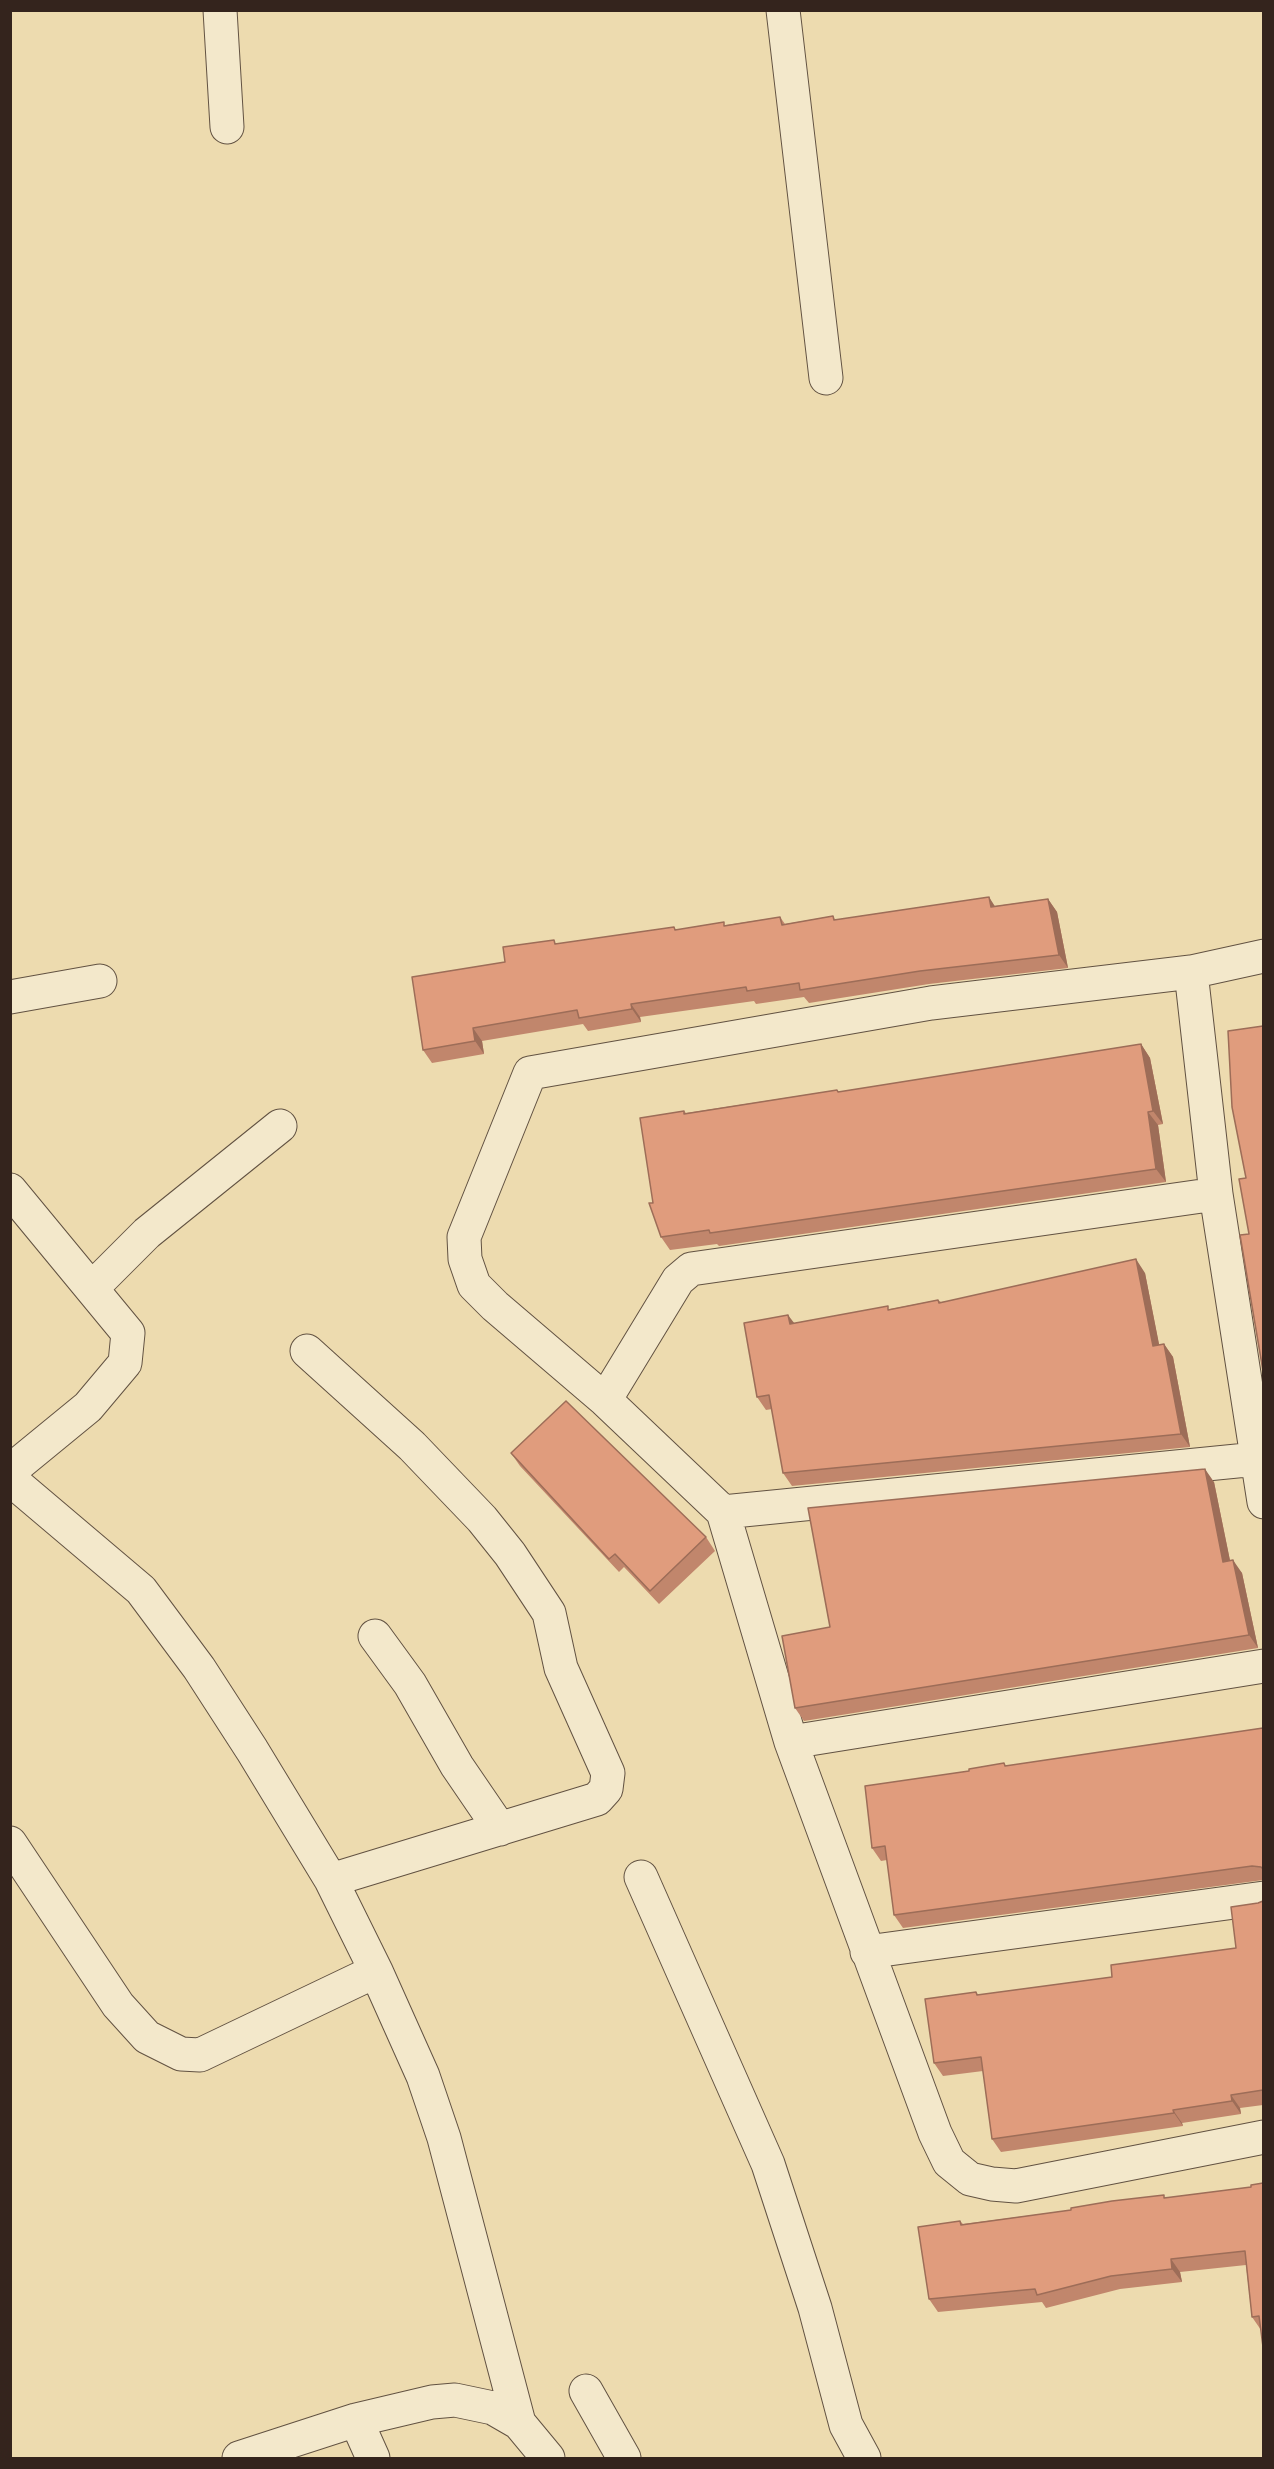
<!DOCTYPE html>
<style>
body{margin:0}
#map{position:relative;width:1274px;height:2469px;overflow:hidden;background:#eddbaf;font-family:"IM FELL English",serif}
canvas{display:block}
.frame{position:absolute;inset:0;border:12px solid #34241d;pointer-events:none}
</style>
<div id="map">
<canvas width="1274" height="2469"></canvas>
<div class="frame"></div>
</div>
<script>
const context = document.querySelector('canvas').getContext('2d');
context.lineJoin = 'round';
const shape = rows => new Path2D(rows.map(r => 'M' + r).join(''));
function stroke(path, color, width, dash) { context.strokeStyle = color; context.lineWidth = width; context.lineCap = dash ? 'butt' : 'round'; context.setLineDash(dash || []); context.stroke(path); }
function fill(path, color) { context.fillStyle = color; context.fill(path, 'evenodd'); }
const minor = shape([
 [220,10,227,127],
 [783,10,826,378],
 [1191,972,1264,956],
 [10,997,100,981],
 [10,1190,128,1333,125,1363,88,1407,10,1471],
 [92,1288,147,1233,280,1126],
 [307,1351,412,1446,482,1519,510,1554,549,1613,561,1668,608,1773,606,1789,597,1799,331,1880],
 [605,1400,678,1280,691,1269,1216,1194],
 [10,1479,141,1590,199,1668,252,1750,331,1880,376,1971,423,2076,444,2138,519,2423],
 [1264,1502,1216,1194,1191,972,931,1003,530,1073,464,1237,465,1259,474,1285,495,1306,605,1400,723,1512,791,1742,935,2133,949,2162,970,2179,992,2184,1016,2186,1264,2137],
 [723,1512,1257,1459],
 [375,1636,410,1684,457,1766,500,1829],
 [791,1742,1264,1666],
 [10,1843,118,2005,147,2037,181,2054,200,2055,376,1971],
 [641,1877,768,2164,815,2308,846,2425,864,2458],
 [867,1952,1264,1898],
 [586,2391,624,2458],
 [356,2420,373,2458],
 [239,2458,356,2420,432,2402,455,2400,493,2408,519,2423,548,2458]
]);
stroke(minor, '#625242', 35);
stroke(minor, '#f3e8cb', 33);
fill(shape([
 [1048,899,1057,912,1068,968,929,984,809,1003,804,997,756,1004,754,1001,640,1017,641,1022,588,1031,583,1024,482,1041,484,1054,432,1063,423,1050,505,962,557,944,676,930,726,925,780,917,785,924,833,916,835,920,995,906],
 [1141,1044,1150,1058,1163,1124,1158,1125,1166,1182,719,1246,717,1244,670,1250,661,1237,653,1203,684,1111,686,1113,837,1090,839,1092],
 [1145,1273,1159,1345,1164,1344,1173,1357,1190,1447,792,1486,783,1473,772,1409,766,1410,757,1397,794,1324,890,1309,938,1300,941,1302],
 [511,1453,706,1537,715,1551,659,1604,624,1567,619,1572,520,1466],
 [1214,1482,1230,1561,1242,1573,1258,1648,804,1721,795,1708,830,1627],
 [1263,1728,1263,1880,903,1928,894,1915,887,1860,881,1861,872,1848,1006,1766],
 [1263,1901,1263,2105,1240,2108,1241,2114,1182,2123,1183,2126,1001,2152,992,2139,983,2071,943,2076,934,2063,976,1992,978,1995,1112,1977,1236,1948,1258,1903],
 [1251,2187,1261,2330,1252,2317,1246,2265,1180,2272,1182,2282,1120,2289,1046,2308,1042,2302,938,2312,929,2299,960,2221,963,2224]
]), '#c1866c');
fill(shape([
 [989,897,998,911,991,907],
 [1048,899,1057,912,1068,968,1059,955],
 [631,1004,640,1017,641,1022,632,1009],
 [473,1028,482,1041,484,1054,475,1041],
 [1141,1044,1150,1058,1163,1124,1153,1111],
 [1148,1112,1158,1125,1166,1182,1156,1169],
 [1136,1259,1145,1273,1162,1359,1153,1346],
 [788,1315,798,1328,790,1324],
 [1164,1344,1173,1357,1190,1447,1181,1434],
 [1205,1469,1214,1482,1233,1575,1223,1562],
 [1233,1560,1242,1573,1258,1648,1249,1635],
 [1231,2095,1240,2108,1241,2114,1232,2101],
 [1173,2110,1182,2123,1183,2126,1174,2113],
 [1171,2259,1180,2272,1182,2282,1172,2269]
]), '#9d6d58');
const building = shape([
 [989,897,991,907,1048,899,1059,955,920,971,800,990,799,983,747,991,746,987,631,1004,632,1009,579,1018,577,1010,473,1028,475,1041,423,1050,412,977,505,962,503,947,554,940,555,944,674,927,675,930,724,922,724,926,780,917,782,925,833,916,834,920,989,897],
 [1263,1026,1263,1371,1240,1235,1249,1234,1239,1179,1246,1178,1232,1107,1228,1031,1263,1026],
 [1141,1044,1153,1111,1148,1112,1156,1169,710,1233,709,1230,661,1237,649,1203,653,1203,640,1118,684,1111,684,1114,837,1090,838,1092,1141,1044],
 [1136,1259,1153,1346,1164,1344,1181,1434,783,1473,769,1395,757,1397,744,1323,788,1315,790,1324,888,1306,888,1310,938,1300,939,1303,1136,1259],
 [566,1401,706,1537,650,1591,615,1554,609,1559,511,1453,566,1401],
 [1205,1469,1223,1562,1233,1560,1249,1635,795,1708,782,1636,830,1627,808,1508,1205,1469],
 [1263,1728,1263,1869,1261,1867,1252,1866,894,1915,885,1846,872,1848,865,1786,969,1771,969,1769,1004,1763,1005,1766,1263,1728],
 [1263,1901,1263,2090,1231,2095,1232,2101,1173,2110,1174,2113,992,2139,981,2057,934,2063,925,1999,976,1992,977,1995,1112,1977,1111,1965,1236,1948,1231,1907,1258,1903,1263,1901],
 [1263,2183,1263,2347,1259,2316,1252,2317,1245,2251,1171,2259,1172,2269,1111,2276,1037,2295,1035,2289,929,2299,918,2227,960,2221,961,2225,1071,2210,1071,2208,1112,2201,1164,2195,1164,2198,1251,2187,1251,2185,1263,2183]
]);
fill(building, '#e09c7d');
stroke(building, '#9d6d58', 1.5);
</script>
